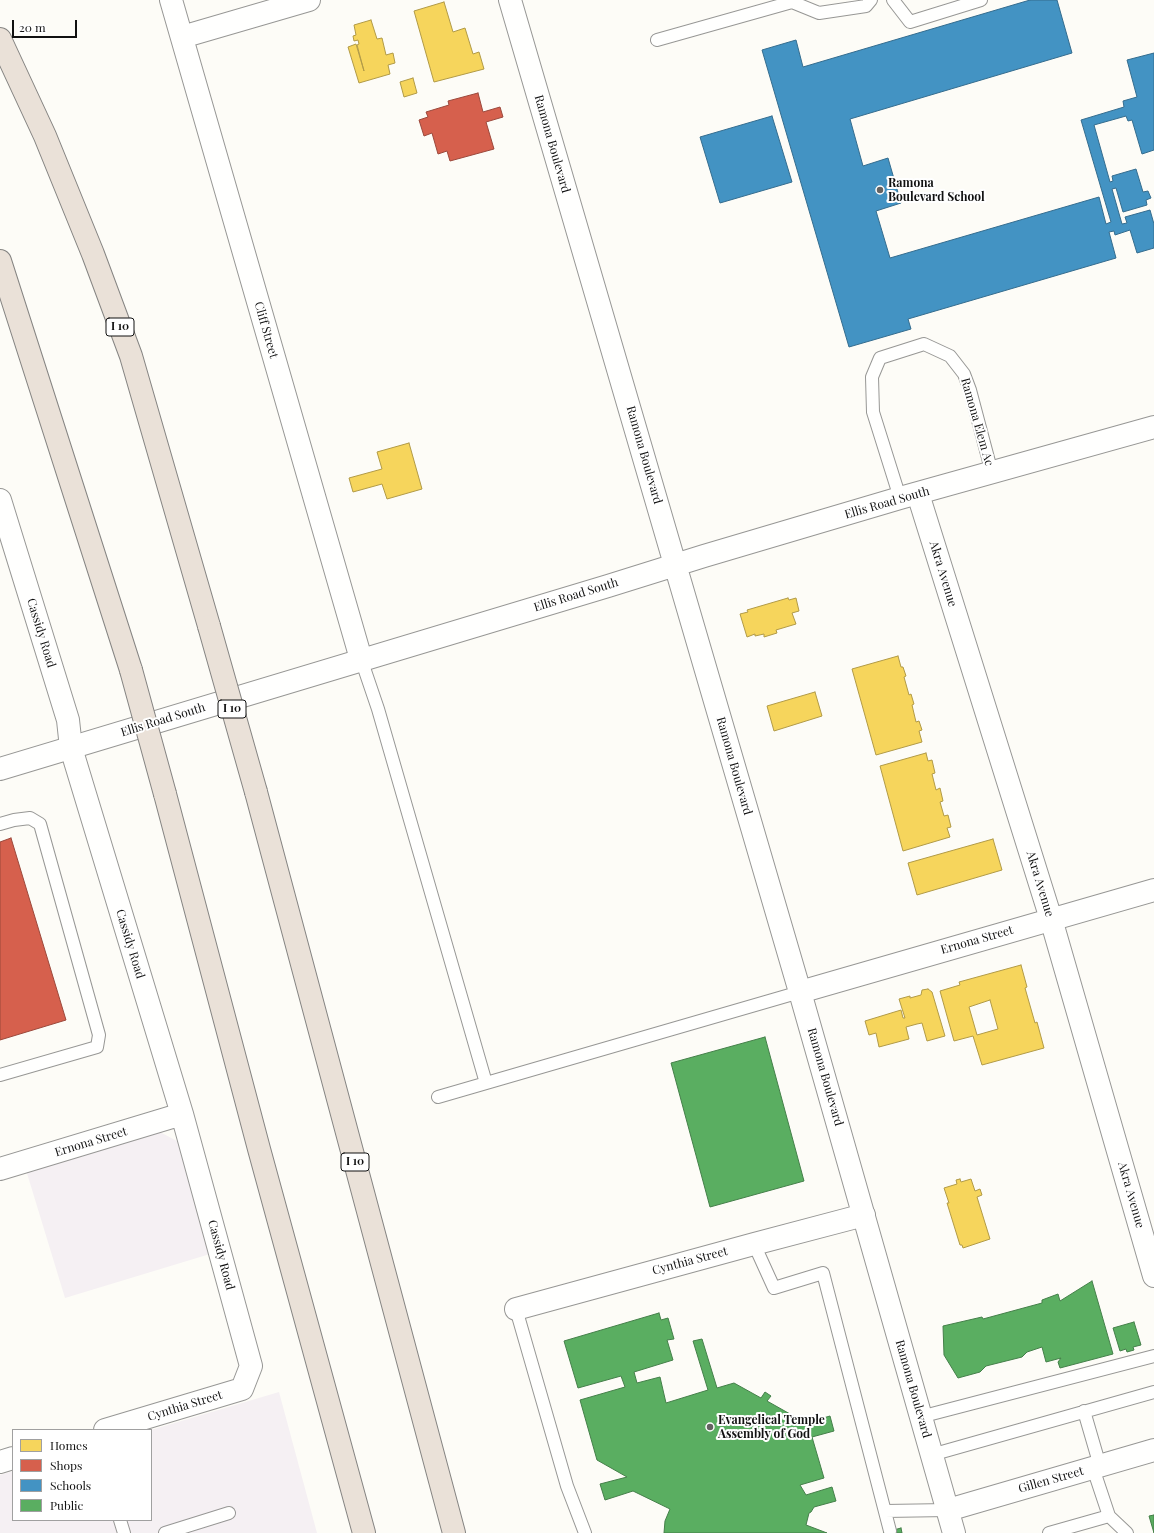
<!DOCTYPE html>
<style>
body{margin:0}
#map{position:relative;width:1154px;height:1533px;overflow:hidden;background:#fdfcf7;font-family:"Playfair Display",serif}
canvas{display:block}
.legend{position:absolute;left:12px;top:1429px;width:140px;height:92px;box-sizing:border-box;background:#fff;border:1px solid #a0a0a0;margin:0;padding:5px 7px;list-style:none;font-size:12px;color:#111}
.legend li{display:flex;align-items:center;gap:8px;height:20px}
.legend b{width:20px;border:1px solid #a0a0a0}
.scale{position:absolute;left:12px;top:20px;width:65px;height:18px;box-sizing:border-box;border:2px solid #111;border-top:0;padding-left:5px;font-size:12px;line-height:14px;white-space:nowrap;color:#111;-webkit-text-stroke:3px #fff;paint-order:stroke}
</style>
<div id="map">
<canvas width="1154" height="1533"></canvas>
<ul class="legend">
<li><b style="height:11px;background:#f6d55c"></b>Homes</li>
<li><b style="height:11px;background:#d6604d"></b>Shops</li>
<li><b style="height:11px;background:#4393c3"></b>Schools</li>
<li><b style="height:11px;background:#5aae61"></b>Public</li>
</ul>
<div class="scale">20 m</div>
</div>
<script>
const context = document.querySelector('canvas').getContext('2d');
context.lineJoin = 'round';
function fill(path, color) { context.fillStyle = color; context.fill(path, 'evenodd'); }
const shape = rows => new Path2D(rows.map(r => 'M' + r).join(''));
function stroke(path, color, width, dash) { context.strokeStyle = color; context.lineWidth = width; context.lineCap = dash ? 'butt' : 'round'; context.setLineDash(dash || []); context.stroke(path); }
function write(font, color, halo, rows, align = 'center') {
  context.font = font + ' "Playfair Display",serif'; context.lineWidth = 4; context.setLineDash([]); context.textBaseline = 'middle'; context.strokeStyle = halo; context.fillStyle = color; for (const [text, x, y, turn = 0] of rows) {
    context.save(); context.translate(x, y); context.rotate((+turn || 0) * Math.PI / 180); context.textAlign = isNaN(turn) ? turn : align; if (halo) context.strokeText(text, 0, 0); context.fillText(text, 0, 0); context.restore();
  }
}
fill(shape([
 [158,1131,177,1141,210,1254,65,1298,26,1170],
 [279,1392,317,1533,0,1533,0,1475,13,1471,13,1520,151,1520,151,1430]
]), '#f5f0f3');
const homes = shape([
 [444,2,453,32,465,28,473,54,479,52,484,69,434,82,414,11,444,2],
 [371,20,377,39,382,38,386,55,393,53,395,63,388,65,390,74,359,83,348,47,356,44,364,71,357,45,359,44,358,40,354,41,353,36,356,35,354,25,371,20],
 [413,78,417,93,404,97,400,82,413,78],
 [409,443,422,489,387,499,382,484,353,492,349,478,382,469,377,452,409,443],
 [788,598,789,600,796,598,799,611,792,613,796,624,776,630,777,633,764,637,764,634,755,636,755,634,747,637,740,614,748,612,747,610,788,598],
 [898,656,901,667,903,667,906,676,904,677,909,695,911,694,914,704,912,705,916,722,919,721,922,730,919,731,922,742,876,755,852,669,898,656],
 [815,692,822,716,774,731,767,706,815,692],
 [926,753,928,761,932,760,935,773,932,774,936,790,940,788,943,801,940,802,944,816,948,815,951,827,947,828,950,837,903,851,880,766,926,753],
 [993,839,1002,870,917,895,908,863,993,839],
 [1021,965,1027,987,1025,988,1035,1023,1037,1022,1044,1048,982,1065,973,1036,954,1041,940,991,960,985,959,982,1021,965],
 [990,1000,998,1029,977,1035,969,1007,990,1000],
 [928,989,932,992,945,1036,927,1041,922,1023,917,1024,906,1027,909,1039,879,1047,876,1033,869,1035,865,1021,901,1010,903,1018,905,1018,899,999,910,996,910,998,921,995,922,990,928,989],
 [960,1179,961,1182,971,1179,975,1191,980,1189,982,1195,977,1197,990,1239,963,1248,962,1245,960,1245,947,1203,949,1203,944,1188,957,1184,956,1180,960,1179]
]);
fill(homes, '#f6d55c');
stroke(homes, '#b19a46', 1);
const shops = shape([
 [478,93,483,112,500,107,503,117,486,122,494,149,450,161,447,151,438,154,432,133,424,136,419,120,428,117,426,112,449,105,448,101,478,93],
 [11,838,66,1020,0,1040,0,842,11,838]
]);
fill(shops, '#d6604d');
stroke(shops, '#9b483b', 1);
const schools = shape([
 [1030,0,1057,0,1072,53,850,119,863,166,888,158,901,203,876,211,890,258,1099,197,1106,224,1111,222,1081,120,1124,107,1123,101,1137,97,1127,60,1154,53,1154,150,1142,154,1132,120,1128,121,1126,116,1094,125,1110,182,1113,181,1112,176,1136,169,1143,192,1148,191,1151,198,1146,200,1147,205,1123,212,1116,188,1112,189,1122,224,1127,223,1125,217,1150,210,1154,224,1154,248,1137,253,1130,230,1115,235,1114,231,1109,232,1116,258,908,319,911,329,849,347,762,50,796,40,803,67,1030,0],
 [772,116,792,182,720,203,700,137,772,116]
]);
fill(schools, '#4393c3');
stroke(schools, '#346c8e', 1);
const public = shape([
 [765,1037,804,1181,710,1207,671,1063,765,1037],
 [1092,1281,1113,1354,1060,1368,1058,1362,1061,1358,1046,1362,1042,1347,1027,1352,1022,1357,986,1366,980,1372,958,1378,944,1355,943,1326,982,1317,983,1319,1042,1303,1042,1300,1058,1294,1060,1301,1092,1281],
 [659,1313,661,1320,668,1318,674,1339,667,1340,673,1360,634,1372,637,1383,660,1377,666,1403,708,1390,693,1341,702,1339,717,1388,734,1383,761,1398,765,1392,771,1396,767,1401,806,1423,830,1416,834,1431,812,1437,824,1478,800,1485,806,1495,832,1487,836,1501,814,1507,811,1512,809,1513,806,1525,827,1533,664,1533,665,1521,670,1509,633,1491,605,1500,600,1484,627,1477,597,1460,580,1400,625,1387,621,1376,578,1388,564,1341,659,1313],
 [1134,1322,1141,1345,1133,1347,1134,1350,1127,1352,1126,1349,1120,1351,1113,1328,1134,1322],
 [1154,1515,1154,1533,1149,1516,1154,1515],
 [901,1528,902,1533,883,1533,890,1531,901,1528]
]);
fill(public, '#5aae61');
stroke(public, '#447f49', 1);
const service = shape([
 [791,0,792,2,819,13,866,6,871,0],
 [893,0,910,22,981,0],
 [657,40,792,2],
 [900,498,873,412,872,377,880,358,924,344,950,356,964,374,970,390,992,473],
 [361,659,378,709,486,1083],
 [0,824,14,820,30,818,40,824,99,1035,97,1047,0,1075],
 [438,1097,800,992],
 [754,1244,774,1288,823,1273,890,1531],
 [516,1309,567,1486,585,1533],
 [1084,1411,1100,1466],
 [920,1417,1154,1356],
 [931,1455,1154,1392],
 [1093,1468,1109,1516,1127,1533],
 [885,1511,948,1510],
 [120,1520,124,1533],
 [165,1533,229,1513],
 [1049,1533,1109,1516]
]);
const minor = shape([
 [171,0,361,659],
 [182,37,309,0],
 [918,494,1051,919,1154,1276],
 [0,500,68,720,71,748,182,1114,251,1366,242,1389,105,1430],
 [800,992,1154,890],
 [0,1169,182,1114],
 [516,1309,754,1244,864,1215],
 [0,1462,13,1458],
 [948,1510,1154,1450]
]);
const tertiary = shape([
 [510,0,800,992,954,1533],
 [0,769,608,586,704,556,900,498,1154,427]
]);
const motorway = shape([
 [0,39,45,136,93,254,131,356,209,626],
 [0,261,131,670],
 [256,792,454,1533],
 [165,794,259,1149,364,1533]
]);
stroke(service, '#979795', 14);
stroke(minor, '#979795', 24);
stroke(tertiary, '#979795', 24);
stroke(motorway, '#858482', 24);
stroke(service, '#fffffe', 12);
stroke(minor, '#fffffe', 22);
stroke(tertiary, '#fffffe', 22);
stroke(motorway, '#eae1d8', 22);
const motorwayBridge = shape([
 [209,626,256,792],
 [131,670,165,794]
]);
stroke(motorwayBridge, '#858482', 24, []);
stroke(motorwayBridge, '#eae1d8', 22);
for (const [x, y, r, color] of [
 [880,190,4,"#646362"],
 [710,1427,4,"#646362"]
]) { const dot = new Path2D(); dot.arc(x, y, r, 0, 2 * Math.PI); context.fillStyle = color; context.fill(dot); stroke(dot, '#fff', 1.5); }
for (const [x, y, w] of [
 [120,327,28],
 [232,709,28],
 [355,1162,28]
]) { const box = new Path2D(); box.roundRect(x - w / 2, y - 9, w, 18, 3); context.fillStyle = '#fff'; context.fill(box); stroke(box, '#111', 1); }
write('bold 11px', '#111', null, [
 ["I 10",120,327],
 ["I 10",232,709],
 ["I 10",355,1162]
]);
write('12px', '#111', '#fff', [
 ["Ramona Boulevard",552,144,74],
 ["Cliff Street",266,330,74],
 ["Ramona Elem Ac",977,422,74],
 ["Ramona Boulevard",644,455,74],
 ["Ellis Road South",887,503,-16],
 ["Akra Avenue",943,574,73],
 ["Ellis Road South",576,595,-17],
 ["Cassidy Road",41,633,73],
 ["Ellis Road South",163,720,-17],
 ["Ramona Boulevard",734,766,74],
 ["Akra Avenue",1040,884,73],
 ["Ernona Street",977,940,-16],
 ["Cassidy Road",130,944,73],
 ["Ramona Boulevard",825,1077,74],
 ["Ernona Street",91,1142,-17],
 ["Akra Avenue",1131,1195,74],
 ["Cassidy Road",221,1255,75],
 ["Cynthia Street",690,1261,-15],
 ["Ramona Boulevard",913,1389,74],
 ["Cynthia Street",185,1406,-17],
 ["Gillen Street",1051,1480,-16]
]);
write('bold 12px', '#111', '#fff', [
 ["Ramona",888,183],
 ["Boulevard School",888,197],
 ["Evangelical Temple",718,1420],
 ["Assembly of God",718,1434]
], 'left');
</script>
